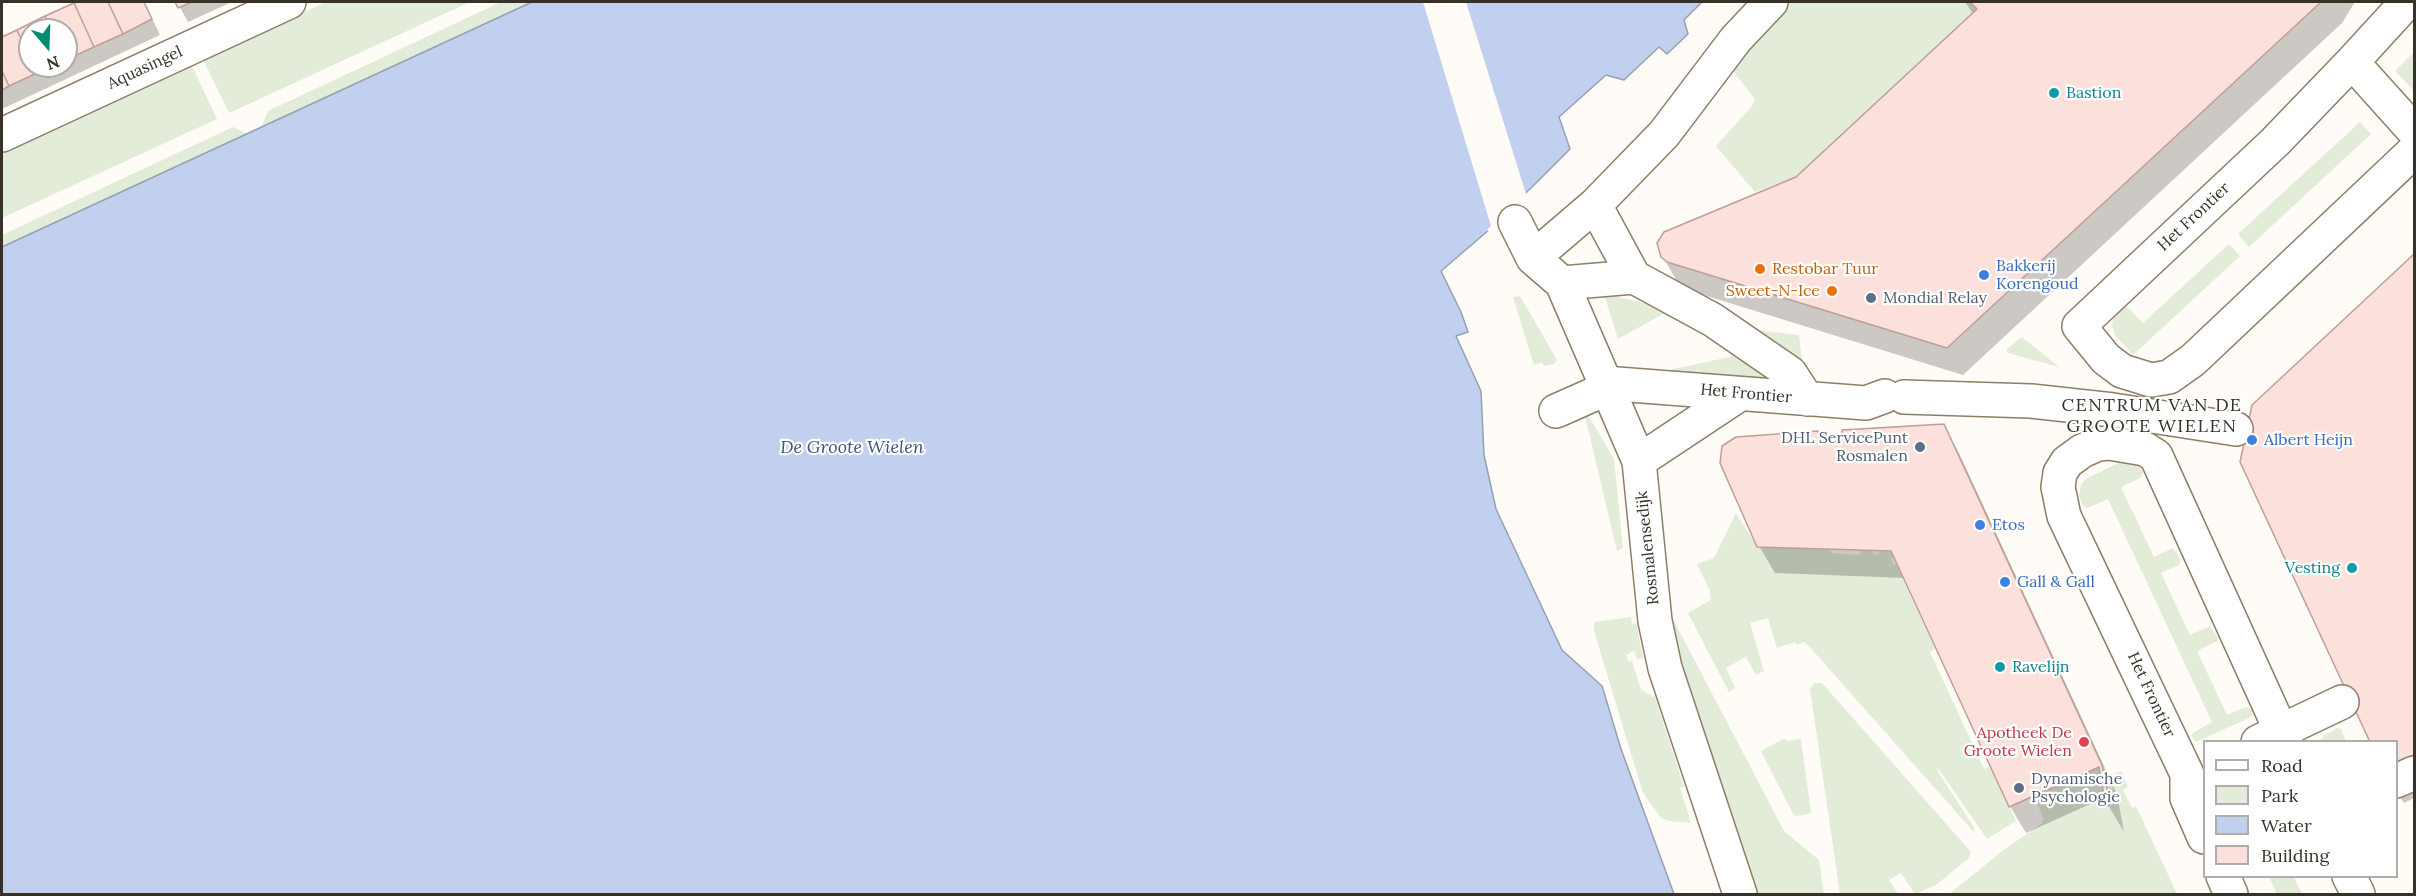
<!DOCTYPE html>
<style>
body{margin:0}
#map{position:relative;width:2416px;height:896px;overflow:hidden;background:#fffbf6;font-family:Lora,serif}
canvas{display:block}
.frame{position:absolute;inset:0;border:3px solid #383127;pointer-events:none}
.legend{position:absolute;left:2203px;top:740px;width:195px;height:138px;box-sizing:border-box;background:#fff;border:2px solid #afada9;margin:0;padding:8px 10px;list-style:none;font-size:18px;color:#383127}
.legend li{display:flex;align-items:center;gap:12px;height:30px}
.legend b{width:30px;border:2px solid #afada9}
.north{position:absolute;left:18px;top:18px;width:60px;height:60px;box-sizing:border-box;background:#fff;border:2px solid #afada9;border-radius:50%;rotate:161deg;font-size:16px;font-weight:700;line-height:24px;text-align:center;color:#383127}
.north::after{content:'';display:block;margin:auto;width:21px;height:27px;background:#038b71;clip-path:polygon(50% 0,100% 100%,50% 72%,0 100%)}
</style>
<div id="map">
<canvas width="2416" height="896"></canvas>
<div class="frame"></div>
<ul class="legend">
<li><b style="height:8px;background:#fff"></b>Road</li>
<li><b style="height:16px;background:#e3ecd8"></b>Park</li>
<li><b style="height:16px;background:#c0d0ee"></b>Water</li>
<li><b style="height:16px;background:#fce0db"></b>Building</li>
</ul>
<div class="north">N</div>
</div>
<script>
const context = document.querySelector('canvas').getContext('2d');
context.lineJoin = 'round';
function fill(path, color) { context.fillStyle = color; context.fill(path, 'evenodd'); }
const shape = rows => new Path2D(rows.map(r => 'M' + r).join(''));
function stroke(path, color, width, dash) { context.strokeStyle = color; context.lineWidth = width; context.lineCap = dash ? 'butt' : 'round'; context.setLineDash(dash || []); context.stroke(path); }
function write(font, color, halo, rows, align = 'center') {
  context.font = font + ' Lora,serif'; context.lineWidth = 4.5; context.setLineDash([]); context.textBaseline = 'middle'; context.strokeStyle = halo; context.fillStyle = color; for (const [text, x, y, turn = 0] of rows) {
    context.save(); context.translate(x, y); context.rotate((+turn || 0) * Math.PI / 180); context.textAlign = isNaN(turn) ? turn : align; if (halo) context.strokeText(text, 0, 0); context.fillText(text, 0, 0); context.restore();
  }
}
fill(shape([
 [326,2,470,2,229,113,203,59],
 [501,2,532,2,261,128,268,111],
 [1786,2,1970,2,1977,9,1796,177,1755,192,1716,146,1752,106,1755,99,1733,71,1762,29],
 [2414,52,2414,91,2395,71],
 [191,64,217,119,2,218,2,152],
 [2360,122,2371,134,2249,247,2238,234],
 [233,127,248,134,2,247,2,235],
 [2229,244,2240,256,2133,355,2115,335,2112,326,2114,315,2125,305,2143,323],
 [1604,294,1672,309,1618,339],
 [1520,296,1557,360,1554,364,1544,366,1542,362,1534,365,1513,297],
 [1749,329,1799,335,1803,369],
 [2020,338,2023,338,2059,367,2008,353,2006,350],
 [1739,355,1778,382,1660,372],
 [1588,415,1614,459,1623,548,1617,551,1585,416],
 [1945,424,2103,765,2109,806,2112,805,2114,774,2121,771,2128,787,2123,790,2132,808,2136,806,2177,894,1949,894,2005,849,2041,824,2043,819,1996,693,1911,426],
 [2125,460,2137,464,2143,472,2140,478,2121,487,2154,557,2173,548,2181,560,2179,565,2161,573,2190,635,2210,626,2218,638,2217,641,2197,651,2227,715,2246,707,2253,710,2251,717,2196,742,2191,736,2193,733,2212,722,2108,499,2087,508,2083,506,2079,496,2081,484,2087,478],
 [1736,513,1757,546,1831,550,1831,553,1860,555,1861,551,1872,551,1873,554,1878,555,1879,552,1891,552,1893,558,1891,559,1894,565,1896,564,1935,649,1930,652,1984,769,1990,766,2016,821,1987,839,1938,768,1937,770,1975,829,1973,831,1807,644,1804,642,1797,645,1795,642,1777,648,1768,618,1750,623,1764,671,1756,675,1746,657,1726,668,1735,688,1729,692,1688,613,1711,600,1710,591,1697,564,1714,558],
 [1631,617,1632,624,1636,623,1643,658,1637,659,1634,651,1626,655,1629,662,1632,661,1641,690,1655,697,1684,787,1680,788,1691,823,1669,821,1661,818,1643,793,1594,631,1595,622],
 [1671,619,1674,621,1784,831,1819,860,1824,894,1751,894,1671,652],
 [1814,683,1822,683,1971,852,1969,858,1936,885,1915,894,1901,873,1889,880,1898,894,1840,894,1810,689],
 [2337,728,2341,729,2346,741,2320,741,2325,735],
 [1785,738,1787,741,1801,739,1811,813,1803,815,1795,816,1792,812,1761,751],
 [2269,877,2294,877,2302,894,2277,894]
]), '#e3ecd8');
const water = shape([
 [532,2,1702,2,1684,20,1688,34,1667,54,1659,47,1624,80,1606,75,1559,117,1570,149,1489,230,1441,271,1461,312,1468,332,1456,336,1481,391,1484,455,1496,509,1562,650,1602,686,1621,749,1674,894,2,894,2,247,532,2]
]);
fill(water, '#c0d0ee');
stroke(water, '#97a0b2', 1.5);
fill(shape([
 [1423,2,1466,2,1526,194,1530,190,1531,191,1490,233,1487,230,1491,226]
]), '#fffbf6');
fill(shape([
 [80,2,144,2,160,35,2,109,2,38],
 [30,30,66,30,66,66,30,66],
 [177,2,232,2,188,22],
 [1965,2,2355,2,2342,23,1963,375,1684,289,1679,285,1663,257,1797,178,1973,14],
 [2414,256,2414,798,2404,803,2396,791,2396,742,2253,406],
 [1943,426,1959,453,2117,794,2124,832,2108,805,2106,797,2026,833,2010,806,1905,578,1775,573,1759,546,1720,459,1724,447,1818,433,1820,438]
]), '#0003');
const building = shape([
 [78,2,108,2,123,34,94,47,74,3,78,2],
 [108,2,144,2,152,19,123,34,108,2],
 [175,2,192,2,178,8,175,2],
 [1970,2,2321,2,1947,348,1667,262,1661,257,1657,243,1664,232,1796,177,1977,9,1970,2],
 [74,3,94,47,66,60,66,30,52,30,45,16,74,3],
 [45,16,52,30,30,30,30,58,17,30,45,16],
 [17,30,30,58,30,66,34,66,37,73,9,86,2,71,2,37,17,30],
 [34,66,53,66,37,73,34,66],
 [2,71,9,86,2,90,2,71],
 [2414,254,2414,755,2396,763,2396,742,2370,742,2240,462,2252,405,2414,254],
 [1944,424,2102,765,2110,805,2106,806,2099,767,2009,807,1891,551,1757,547,1720,463,1722,446,1736,437,1818,431,1819,437,1842,435,1842,430,1944,424]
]);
fill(building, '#fce0db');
stroke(building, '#be9e97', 1.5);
const minor = shape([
 [2407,2,2352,62,2275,142,2079,326,2106,359,2122,371,2151,380,2169,377,2193,360,2414,151],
 [2352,62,2414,131],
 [2,135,289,2],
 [1595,205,1634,277,1713,320,1790,373,1807,399],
 [1515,222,1533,258,1562,283,1639,461,1655,621,1665,668,1740,894],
 [1533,258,1595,205,1664,134,1736,39,1771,2],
 [1562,283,1634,277],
 [1904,397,2031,401,2113,410,2236,429],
 [1556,411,1617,384,1866,403,1885,396],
 [1639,461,1740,394],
 [2258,742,2342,702],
 [2396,781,2414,773],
 [2204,837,2187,798,2187,774,2064,516,2058,487,2060,473,2067,462,2082,451,2098,444,2109,443,2145,449,2156,456,2286,742],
 [2223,876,2231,894],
 [2349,876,2358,894]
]);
stroke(minor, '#8e7e67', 36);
stroke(minor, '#fff', 33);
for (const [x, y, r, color] of [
 [2054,93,6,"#0f9aa8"],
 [1760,269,6,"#e8710a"],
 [1984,275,6,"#3f7fe0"],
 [1832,291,6,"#e8710a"],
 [1871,298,6,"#5c6f8a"],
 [2252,440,6,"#3f7fe0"],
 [1920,447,6,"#5c6f8a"],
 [1980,525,6,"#3f7fe0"],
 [2352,568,6,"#0f9aa8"],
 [2005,582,6,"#3f7fe0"],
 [2000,667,6,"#0f9aa8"],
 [2084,742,6,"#e0444e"],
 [2019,788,6,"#5c6f8a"]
]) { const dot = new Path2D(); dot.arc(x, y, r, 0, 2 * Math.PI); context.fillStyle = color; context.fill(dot); stroke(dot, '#fff', 2); }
write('16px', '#383127', '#fff', [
 ["Aquasingel",145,68,-25],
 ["Het Frontier",2194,217,-43],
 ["Het Frontier",1746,394,5],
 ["Rosmalensedijk",1648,548,-96],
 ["Het Frontier",2151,695,65]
]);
write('16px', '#0d838f', '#fff', [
 ["Bastion",2066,93],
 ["Vesting",2340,568,"right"],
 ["Ravelijn",2012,667]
], 'left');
write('16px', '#366cbe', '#fff', [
 ["Bakkerij",1996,266],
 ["Korengoud",1996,284],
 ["Albert Heijn",2264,440],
 ["Etos",1992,525],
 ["Gall & Gall",2017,582]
], 'left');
write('16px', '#c56008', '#fff', [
 ["Restobar Tuur",1772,269],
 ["Sweet-N-Ice",1820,291,"right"]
], 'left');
write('16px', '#4e5e75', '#fff', [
 ["Mondial Relay",1883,298],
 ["DHL ServicePunt",1908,438,"right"],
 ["Rosmalen",1908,456,"right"],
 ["Dynamische",2031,779],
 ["Psychologie",2031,797]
], 'left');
write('16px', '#be3a42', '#fff', [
 ["Apotheek De",2072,733],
 ["Groote Wielen",2072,751]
], 'right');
context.letterSpacing = '1.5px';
write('18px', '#383127', '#fff', [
 ["CENTRUM VAN DE",2152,406],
 ["GROOTE WIELEN",2152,427]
]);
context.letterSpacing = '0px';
write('italic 18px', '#3d537d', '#fff', [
 ["De Groote Wielen",852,448]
]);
</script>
